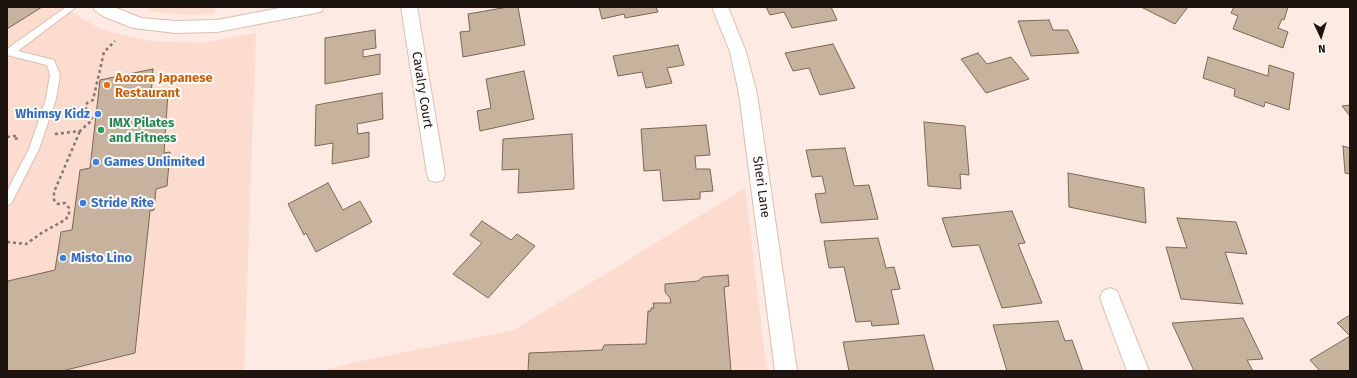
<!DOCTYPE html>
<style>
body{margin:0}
#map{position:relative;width:1357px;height:378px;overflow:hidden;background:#fdebe3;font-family:"Fira Sans",sans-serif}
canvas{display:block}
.frame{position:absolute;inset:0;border:8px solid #1e140f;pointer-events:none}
.north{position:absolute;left:1301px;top:16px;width:40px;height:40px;-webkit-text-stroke:3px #fcfcfc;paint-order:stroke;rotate:176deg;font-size:11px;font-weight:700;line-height:16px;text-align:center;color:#1e140f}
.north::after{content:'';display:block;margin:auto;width:14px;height:18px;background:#1e140f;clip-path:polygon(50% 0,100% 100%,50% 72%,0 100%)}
</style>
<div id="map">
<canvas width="1357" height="378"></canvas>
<div class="frame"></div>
<div class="north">N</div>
</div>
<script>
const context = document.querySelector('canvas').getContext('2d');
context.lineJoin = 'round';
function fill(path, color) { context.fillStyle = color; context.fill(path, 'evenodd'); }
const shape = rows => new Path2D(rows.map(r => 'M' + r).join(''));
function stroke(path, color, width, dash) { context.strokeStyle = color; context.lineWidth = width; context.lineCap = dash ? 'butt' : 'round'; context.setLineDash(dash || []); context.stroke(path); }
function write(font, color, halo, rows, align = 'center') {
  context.font = font + ' "Fira Sans",sans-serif'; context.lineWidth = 4; context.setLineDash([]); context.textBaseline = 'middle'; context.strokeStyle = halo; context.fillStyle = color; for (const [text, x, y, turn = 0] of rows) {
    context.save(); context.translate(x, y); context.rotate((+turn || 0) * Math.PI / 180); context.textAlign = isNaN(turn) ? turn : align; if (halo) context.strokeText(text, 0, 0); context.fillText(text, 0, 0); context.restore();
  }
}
fill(shape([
 [7,7,65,7,76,15,103,30,150,41,200,43,256,33,244,371,7,371],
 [141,7,215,7,215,13,192,15,155,12],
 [745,188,767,371,322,371,352,363,514,330]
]), '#fbdccf');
const building = shape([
 [7,7,42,7,7,29,7,7],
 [508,7,518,7,525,45,463,57,460,32,470,31,468,14,508,7],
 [599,7,656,7,658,12,625,18,624,14,602,19,599,7],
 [766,7,831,7,837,20,792,28,784,12,770,15,766,7],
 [1141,7,1188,7,1175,24,1141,7],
 [1234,7,1288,7,1284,20,1282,19,1278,28,1288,32,1283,48,1233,29,1238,16,1231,13,1234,7],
 [1049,20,1053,30,1068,30,1079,53,1031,56,1018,21,1049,20],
 [375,30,376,48,363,50,363,57,380,54,380,74,325,84,325,38,375,30],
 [833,44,855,88,820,95,809,68,793,71,785,53,833,44],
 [678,45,684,65,667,68,672,83,646,88,642,72,618,76,613,56,678,45],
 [978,53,987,64,1011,57,1029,79,986,93,961,59,978,53],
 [1208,57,1268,76,1269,65,1294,73,1289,110,1265,102,1264,107,1234,96,1235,89,1203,78,1208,57],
 [153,69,151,96,168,92,164,153,170,152,167,186,156,189,154,210,150,211,135,353,62,371,7,371,7,289,8,281,55,270,61,232,72,230,80,170,90,168,100,80,153,69],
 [524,71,534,119,480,131,477,111,491,108,486,79,524,71],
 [382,93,383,119,357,124,358,134,369,132,369,157,332,164,333,143,315,146,316,105,382,93],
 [1350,105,1350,116,1342,106,1350,105],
 [924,122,965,126,969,175,960,174,961,189,928,186,924,122],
 [706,125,710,155,695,156,696,169,710,169,713,191,700,192,700,199,663,201,660,170,644,171,641,129,706,125],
 [572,134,574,189,518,193,519,169,502,170,503,139,572,134],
 [1343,146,1350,148,1350,174,1345,173,1343,146],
 [845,148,854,186,869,185,878,219,821,223,815,194,826,193,822,176,812,177,806,150,845,148],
 [1068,173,1144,188,1146,223,1069,207,1068,173],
 [328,183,343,210,360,201,372,222,316,252,306,233,304,235,288,204,328,183],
 [1012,211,1025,243,1018,244,1042,303,1002,308,979,245,952,247,942,218,1012,211],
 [1177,218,1236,222,1247,254,1225,252,1243,304,1181,299,1166,247,1187,248,1177,218],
 [482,221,511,240,517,234,535,246,488,298,453,274,482,243,470,235,482,221],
 [878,238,886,268,894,267,900,289,891,290,899,324,872,326,871,321,856,322,844,267,829,268,824,241,878,238],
 [728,275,729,286,724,287,731,371,528,371,529,353,602,350,604,345,646,344,648,311,651,311,651,308,654,308,653,303,671,303,670,298,665,292,665,284,698,281,703,277,728,275],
 [1350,315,1350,336,1337,323,1350,315],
 [1243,318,1263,359,1247,360,1253,371,1194,371,1172,323,1243,318],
 [1058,321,1065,341,1072,340,1083,371,1007,371,993,325,1058,321],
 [924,335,934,371,849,371,843,342,924,335],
 [1350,336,1350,371,1320,371,1310,360,1350,336]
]);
fill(building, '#c7b29d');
stroke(building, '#7b6754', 1);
const lane = shape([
 [66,7,76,7,18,51,54,60,60,75,56,99,39,149,11,204,7,205,7,191,29,149,46,99,50,75,47,65,7,55,7,49,66,7]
]);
const street = shape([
 [93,7,114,7,141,18,175,21,217,20,285,7,324,7,322,11,316,13,217,32,175,33,133,28,105,17,95,11,93,7],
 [401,7,417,7,445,174,443,180,436,182,429,180,427,174,401,7],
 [712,7,728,7,746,52,757,94,797,371,775,371,739,94,730,52,712,7],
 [1110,288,1117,291,1149,371,1127,371,1100,298,1103,291,1110,288]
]);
stroke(lane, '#dcbeb1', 2);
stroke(street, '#dcbeb1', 2);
stroke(shape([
 [55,134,80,131,90,122,92,118,84,119,87,103,93,100,104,52,115,41],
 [7,137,15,136,14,139,20,138],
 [7,242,26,244,43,232,65,220,69,215,69,208,65,203,58,204,54,200,54,192,80,131]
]), '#847670', 2.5, [3, 3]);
fill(lane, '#fff');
fill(street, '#fff');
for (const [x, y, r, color] of [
 [107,85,4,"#e8710a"],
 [98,114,4,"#3f7fe0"],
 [101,130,4,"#2e9e5b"],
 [96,162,4,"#3f7fe0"],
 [83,203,4,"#3f7fe0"],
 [63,258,4,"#3f7fe0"]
]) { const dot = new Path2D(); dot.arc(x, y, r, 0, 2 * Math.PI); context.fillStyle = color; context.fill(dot); stroke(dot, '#fcfcfc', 1.5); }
write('bold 13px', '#c56008', '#fcfcfc', [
 ["Aozora Japanese",115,78],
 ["Restaurant",115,93]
], 'left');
write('13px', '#1e140f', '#fcfcfc', [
 ["Cavalry Court",422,90,81],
 ["Sheri Lane",761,187,82]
]);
write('bold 13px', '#366cbe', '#fcfcfc', [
 ["Whimsy Kidz",90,114,"right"],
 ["Games Unlimited",104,162],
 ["Stride Rite",91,203],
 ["Misto Lino",71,258]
], 'left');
write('bold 13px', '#27864d', '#fcfcfc', [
 ["IMX Pilates",109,123],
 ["and Fitness",109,138]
], 'left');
</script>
